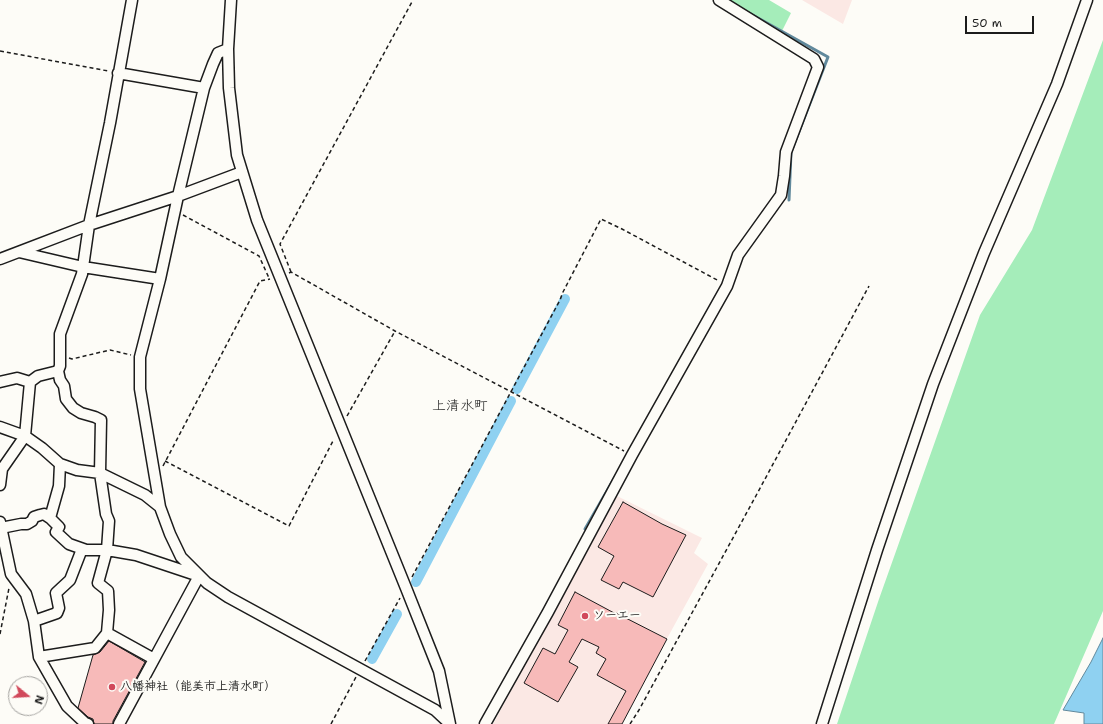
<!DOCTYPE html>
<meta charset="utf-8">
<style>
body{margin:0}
#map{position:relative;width:1103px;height:724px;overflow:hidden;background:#fdfcf7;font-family:"Shantell Sans",sans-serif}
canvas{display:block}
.north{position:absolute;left:8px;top:676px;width:40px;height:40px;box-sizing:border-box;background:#fdfcf7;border:1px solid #a3a29f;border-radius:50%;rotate:108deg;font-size:11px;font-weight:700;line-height:16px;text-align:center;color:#1c1c1c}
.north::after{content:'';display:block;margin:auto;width:14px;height:18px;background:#d1495b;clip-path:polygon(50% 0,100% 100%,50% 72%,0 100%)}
.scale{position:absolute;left:965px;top:16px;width:69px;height:18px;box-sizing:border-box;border:2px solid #1c1c1c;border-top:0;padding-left:5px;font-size:12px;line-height:14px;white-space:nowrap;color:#1c1c1c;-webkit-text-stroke:3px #fdfcf7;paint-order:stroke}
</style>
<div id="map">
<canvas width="1103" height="724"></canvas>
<div class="north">N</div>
<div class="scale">50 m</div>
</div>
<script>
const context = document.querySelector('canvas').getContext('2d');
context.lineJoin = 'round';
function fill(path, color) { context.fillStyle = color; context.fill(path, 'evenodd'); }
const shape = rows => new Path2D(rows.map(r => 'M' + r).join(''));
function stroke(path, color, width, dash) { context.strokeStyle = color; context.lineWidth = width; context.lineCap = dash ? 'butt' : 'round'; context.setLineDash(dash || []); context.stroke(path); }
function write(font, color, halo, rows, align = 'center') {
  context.font = font + ' "Shantell Sans","Klee One",sans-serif'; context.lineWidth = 4; context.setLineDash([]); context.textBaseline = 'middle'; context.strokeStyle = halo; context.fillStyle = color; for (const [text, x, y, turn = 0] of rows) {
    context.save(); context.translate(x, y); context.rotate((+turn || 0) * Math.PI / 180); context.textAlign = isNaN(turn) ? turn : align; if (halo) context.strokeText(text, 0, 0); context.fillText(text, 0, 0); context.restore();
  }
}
fill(shape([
 [802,0,852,0,843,24],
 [617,496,702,538,694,553,708,564,620,724,493,724]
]), '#fbe8e4');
fill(shape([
 [727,0,769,0,791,13,782,31],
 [1103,40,1103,611,1054,724,837,724,879,599,980,315,1032,230]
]), '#a5edba');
const water = shape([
 [1103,638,1103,724,1084,724,1084,713,1063,710,1091,662,1103,638]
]);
fill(water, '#8fd1f1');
stroke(water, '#61899c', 1);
stroke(shape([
 [749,13,828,57,791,152,789,200],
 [585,529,615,477]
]), '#61899c', 3);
stroke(shape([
 [517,389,565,299],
 [416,582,511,401],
 [372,659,397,614]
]), '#8fd1f1', 10);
const building = shape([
 [623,502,662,524,686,535,653,597,623,582,619,589,601,580,614,556,598,547,623,502],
 [575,592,616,614,616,613,667,639,622,724,608,724,626,691,597,675,606,659,596,653,599,647,582,639,569,662,578,667,558,702,524,683,543,648,555,654,568,630,558,625,575,592],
 [109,641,145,662,113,721,113,724,94,724,93,719,88,717,78,708,93,655,100,652,109,641]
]);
fill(building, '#f7bab9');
stroke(building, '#1c1c1c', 1);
const minor = shape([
 [231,0,228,49,229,88,237,155,257,220,406,588,439,671,450,724],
 [228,49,218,53,213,64,204,88,178,196,160,279,140,357,140,389,160,507,170,534,181,557,207,583,228,597,435,710,450,724],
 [118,73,204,88],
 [19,252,83,267,160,279],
 [0,259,89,225,178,196,242,172],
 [58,371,60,380,64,386,66,399,73,408,81,413,95,417,101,420,100,473,106,514,109,521,107,550,98,583,108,591,109,610,107,633,154,659],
 [0,382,17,378,30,382],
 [0,427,25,436,42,448,60,464,77,470,100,473,145,495,160,507],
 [60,464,59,486,50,518,59,527,56,532,69,544,86,550,107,550,136,555,199,576,119,724],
 [0,485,2,469,25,436,30,382,38,376,58,371,60,366,60,334,82,274,89,225,110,123,132,0],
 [0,522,11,574,26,594,34,621,39,657,67,706,85,723,88,724],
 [1,528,21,524,27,524,32,521,34,517,40,515,44,514,50,518],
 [34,621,57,613,59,608,56,593,70,580,82,549],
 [39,657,95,648,107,633],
 [485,724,548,612,632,455,727,286,738,255,781,195,784,176,786,152,818,67,814,59,719,0],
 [822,724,877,550,933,384,984,253,1057,84,1087,0]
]);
stroke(minor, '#1c1c1c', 13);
stroke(shape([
 [0,51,108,71],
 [183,215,259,256,269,278],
 [291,272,280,244,413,0],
 [289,273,291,272,395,331,624,451],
 [69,358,72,359,110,350,131,355],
 [347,416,395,331],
 [165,461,289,526,334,439],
 [163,466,260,281,270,279],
 [412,577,560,300,563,292,601,219,622,229,719,281],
 [0,634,9,588],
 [365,661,400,598],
 [331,724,356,677],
 [630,724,639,710,758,492,869,286]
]), '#1c1c1c', 1.5, [4, 3]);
stroke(minor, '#fdfcf7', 10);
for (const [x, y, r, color] of [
 [585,616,4,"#d1495b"],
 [112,687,4,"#d1495b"]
]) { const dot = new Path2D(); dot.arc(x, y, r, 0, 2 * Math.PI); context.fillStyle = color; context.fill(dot); stroke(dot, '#fdfcf7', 1.5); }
write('bold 12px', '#1c1c1c', '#fdfcf7', [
 ["ソーエー",593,616],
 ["八幡神社（能美市上清水町）",120,687]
], 'left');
write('14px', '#1c1c1c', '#fdfcf7', [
 ["上清水町",460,406]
]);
</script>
